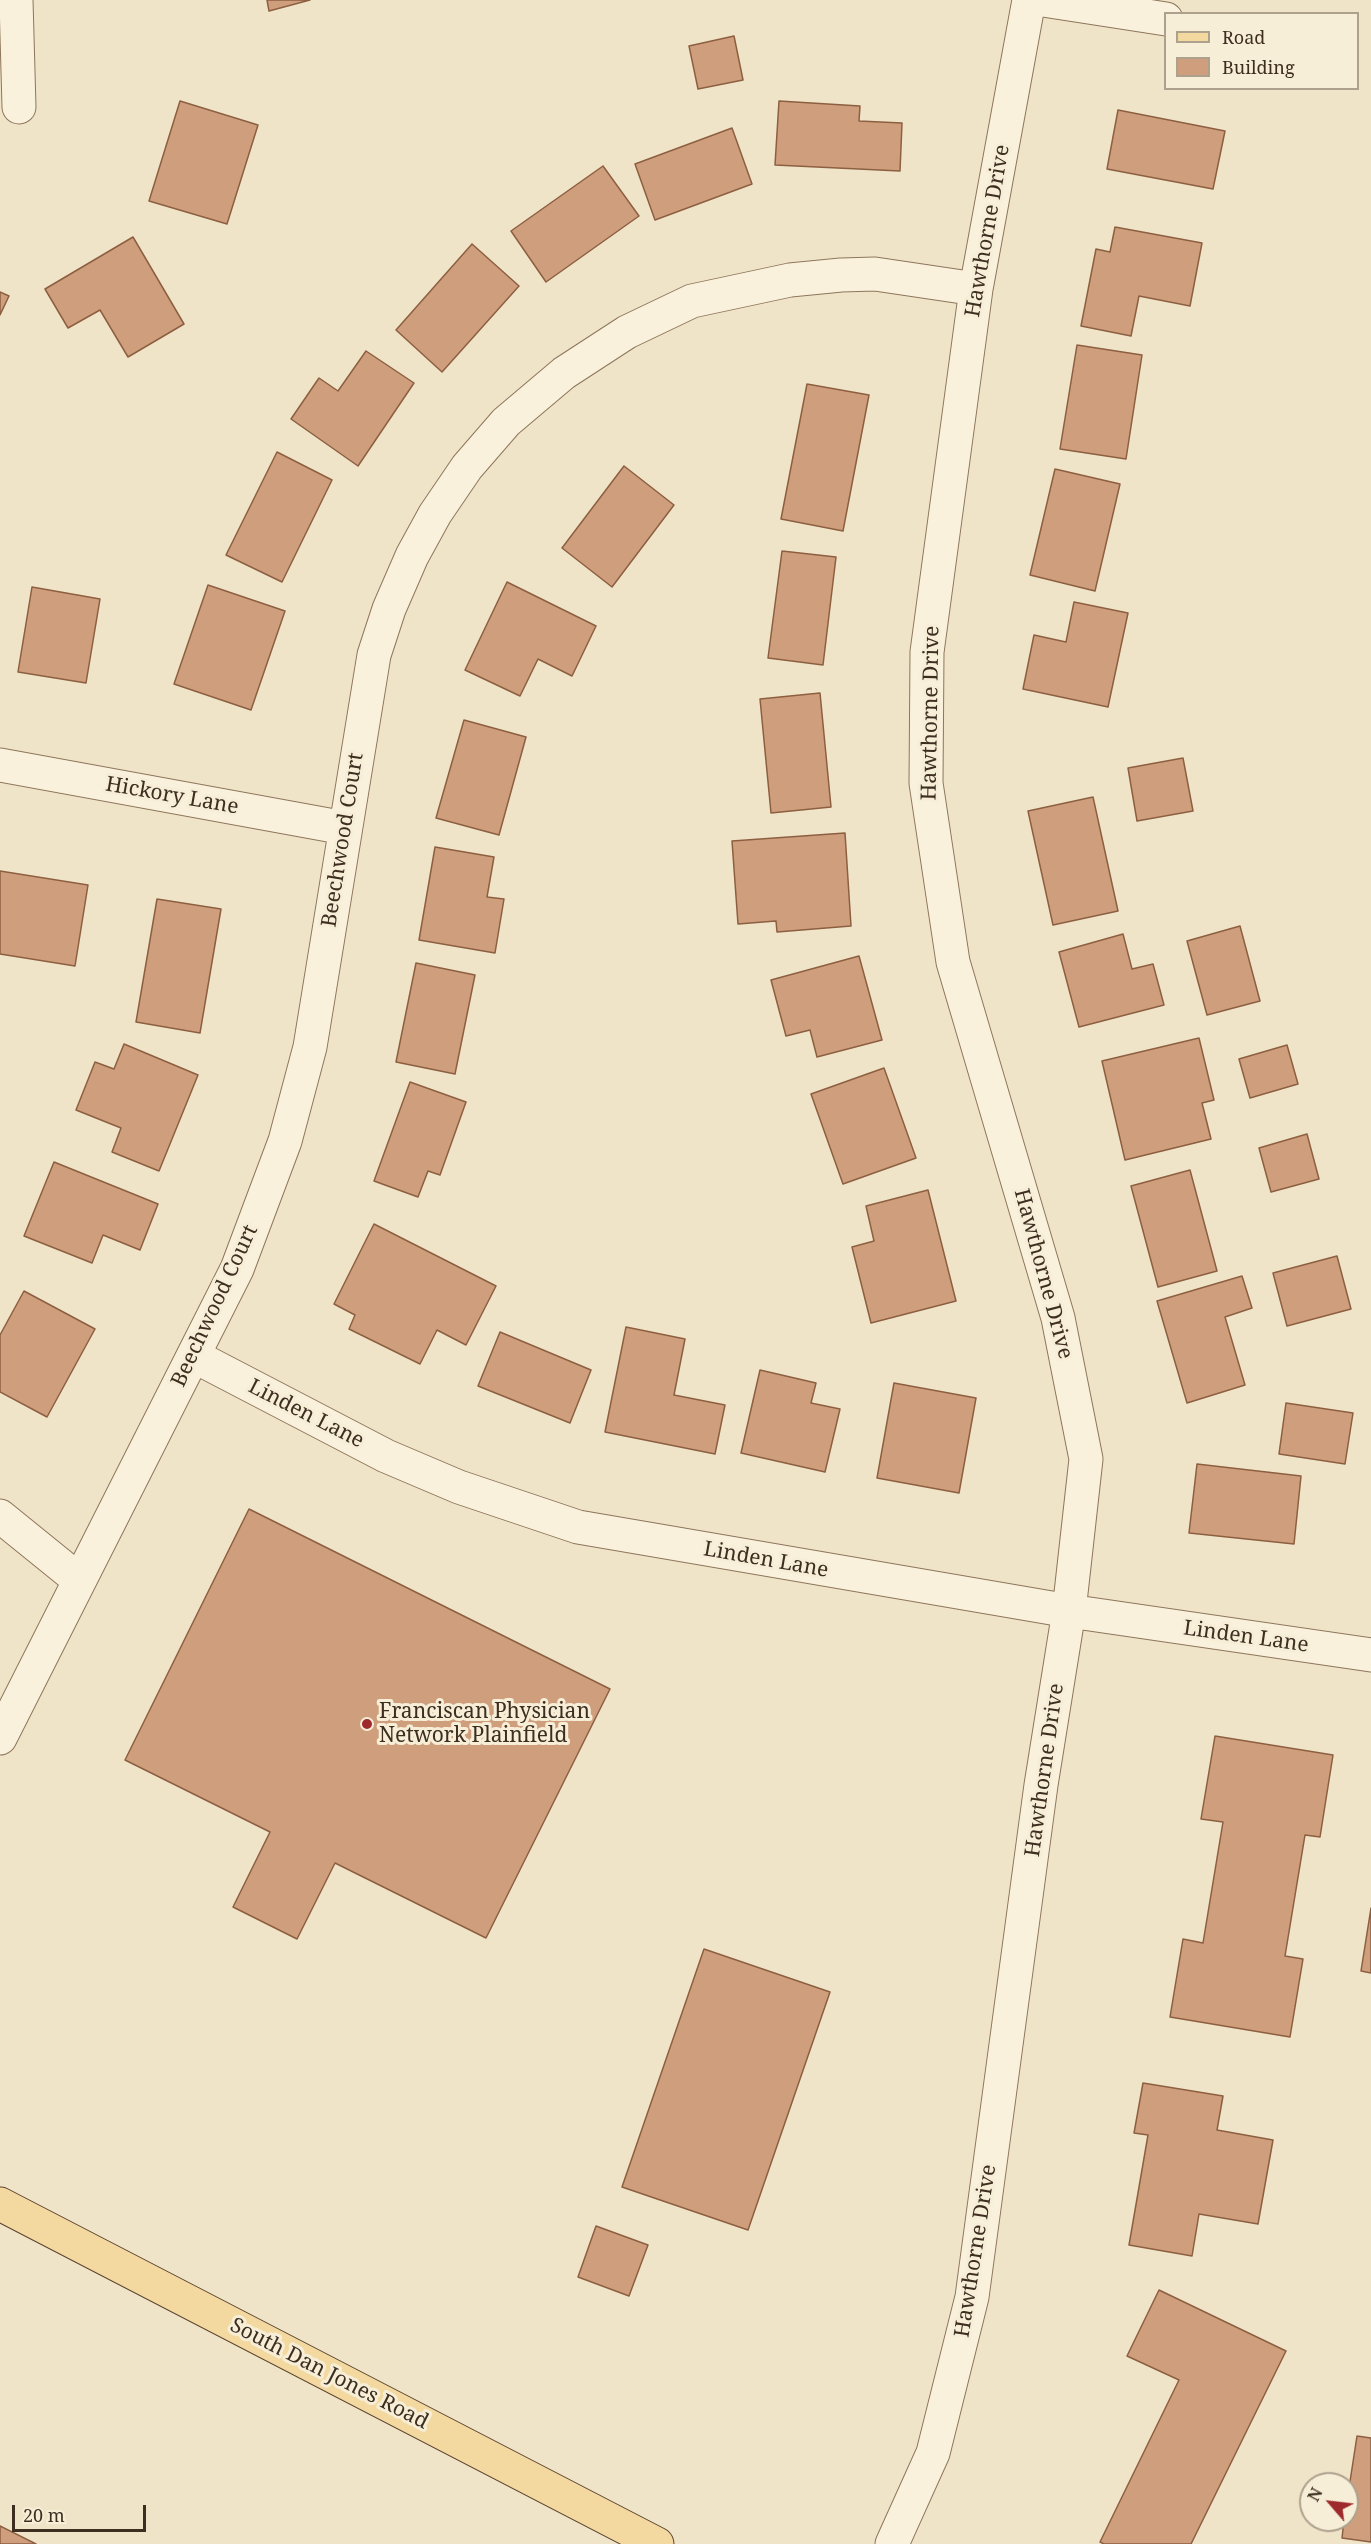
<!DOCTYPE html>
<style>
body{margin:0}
#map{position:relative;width:1371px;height:2544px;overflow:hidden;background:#f0e4c8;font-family:"Noto Serif",serif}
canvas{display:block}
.legend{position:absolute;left:1164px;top:12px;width:195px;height:78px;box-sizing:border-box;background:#f7eed8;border:2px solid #ada18e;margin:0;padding:8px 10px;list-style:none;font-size:18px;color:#3d2e20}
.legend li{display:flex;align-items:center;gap:12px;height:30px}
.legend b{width:30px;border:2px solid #ada18e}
.north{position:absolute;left:1299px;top:2472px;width:60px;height:60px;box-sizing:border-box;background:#f7eed8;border:2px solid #ada18e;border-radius:50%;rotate:298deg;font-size:16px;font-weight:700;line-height:24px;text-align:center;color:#3d2e20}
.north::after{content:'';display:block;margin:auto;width:21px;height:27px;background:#9e2a2b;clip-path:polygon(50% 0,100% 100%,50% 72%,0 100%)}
.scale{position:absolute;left:12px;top:2505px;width:134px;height:27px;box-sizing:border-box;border:3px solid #3d2e20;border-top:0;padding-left:8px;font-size:18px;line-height:21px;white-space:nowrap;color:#3d2e20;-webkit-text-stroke:4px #f7eed8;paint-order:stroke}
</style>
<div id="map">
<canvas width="1371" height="2544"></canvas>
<ul class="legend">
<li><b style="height:8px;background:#f3d9a0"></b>Road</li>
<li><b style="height:16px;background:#cf9f7d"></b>Building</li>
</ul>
<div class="north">N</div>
<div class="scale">20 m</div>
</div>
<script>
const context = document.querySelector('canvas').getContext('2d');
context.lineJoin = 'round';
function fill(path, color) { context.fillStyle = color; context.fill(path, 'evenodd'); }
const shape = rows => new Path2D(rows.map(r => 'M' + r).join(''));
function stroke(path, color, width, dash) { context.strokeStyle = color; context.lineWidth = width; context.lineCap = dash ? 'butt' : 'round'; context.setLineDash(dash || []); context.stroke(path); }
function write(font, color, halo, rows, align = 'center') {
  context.font = font + ' "Noto Serif",serif'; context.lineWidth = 6; context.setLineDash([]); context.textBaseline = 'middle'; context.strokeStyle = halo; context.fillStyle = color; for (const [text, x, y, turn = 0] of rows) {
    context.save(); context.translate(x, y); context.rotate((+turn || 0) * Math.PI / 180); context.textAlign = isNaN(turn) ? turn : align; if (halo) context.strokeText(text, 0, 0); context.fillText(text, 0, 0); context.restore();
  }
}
const building = shape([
 [267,0,310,0,269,11,267,0],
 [734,36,743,80,698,89,689,46,734,36],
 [180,101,258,125,227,224,149,201,180,101],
 [779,101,860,106,859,121,902,123,900,171,775,165,779,101],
 [1118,110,1225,131,1213,189,1107,169,1118,110],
 [732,128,752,184,655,220,635,164,732,128],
 [603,166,639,216,546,282,511,231,603,166],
 [1115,227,1202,243,1190,306,1139,296,1131,336,1081,326,1096,249,1110,252,1115,227],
 [133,237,184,324,128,357,100,310,68,328,45,289,133,237],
 [472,244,519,286,442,372,396,330,472,244],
 [0,292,9,296,0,315,0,292],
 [1077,345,1142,355,1126,459,1060,449,1077,345],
 [366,351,414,383,358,466,291,419,319,378,338,391,366,351],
 [807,384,869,395,843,531,781,519,807,384],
 [277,452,332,480,282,582,226,555,277,452],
 [624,466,674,505,612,587,562,548,624,466],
 [1055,469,1120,484,1095,591,1030,575,1055,469],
 [782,551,836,557,823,665,768,658,782,551],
 [507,582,596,626,572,676,538,659,520,696,465,670,507,582],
 [208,585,285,611,251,710,174,684,208,585],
 [32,587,100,599,86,683,18,672,32,587],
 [1074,602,1128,613,1108,707,1023,689,1034,635,1066,642,1074,602],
 [820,693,831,807,771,813,760,699,820,693],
 [464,720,526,737,499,835,436,818,464,720],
 [1183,758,1193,811,1137,821,1128,768,1183,758],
 [1093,797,1118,911,1053,925,1028,811,1093,797],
 [845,833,851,926,777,932,776,921,738,924,732,841,845,833],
 [435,847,494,857,487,897,504,899,495,953,419,940,435,847],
 [0,871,88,885,75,966,0,954,0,871],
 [157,899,221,909,200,1033,136,1022,157,899],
 [1240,926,1260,1001,1207,1015,1187,941,1240,926],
 [1123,934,1132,969,1153,964,1164,1005,1079,1027,1059,952,1123,934],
 [859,956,882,1040,817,1057,810,1030,786,1036,771,980,859,956],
 [416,963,475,975,455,1074,396,1062,416,963],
 [1199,1038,1214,1100,1202,1103,1211,1139,1125,1160,1102,1061,1199,1038],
 [124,1044,198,1075,159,1171,112,1152,121,1128,76,1110,95,1062,114,1069,124,1044],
 [1287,1045,1298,1084,1250,1098,1239,1059,1287,1045],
 [884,1068,916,1158,843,1184,811,1094,884,1068],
 [410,1082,466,1102,440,1175,428,1171,418,1197,374,1181,410,1082],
 [1307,1134,1319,1179,1271,1192,1259,1148,1307,1134],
 [54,1162,158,1204,140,1250,103,1235,92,1263,24,1236,54,1162],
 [1190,1170,1217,1271,1158,1287,1131,1186,1190,1170],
 [928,1190,956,1301,871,1323,852,1247,874,1241,866,1206,928,1190],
 [374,1224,496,1286,466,1345,437,1330,420,1364,349,1329,355,1315,334,1304,374,1224],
 [1337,1256,1351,1309,1287,1326,1273,1273,1337,1256],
 [1242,1276,1252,1308,1225,1317,1245,1385,1187,1403,1157,1301,1242,1276],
 [24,1291,95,1329,47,1417,0,1392,0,1335,24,1291],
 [626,1327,685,1339,674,1395,725,1405,715,1454,605,1432,626,1327],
 [500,1332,591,1370,570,1423,478,1386,500,1332],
 [760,1370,816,1383,811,1403,840,1409,825,1472,741,1453,760,1370],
 [894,1383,976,1398,959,1493,877,1478,894,1383],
 [1286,1403,1353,1413,1345,1464,1279,1454,1286,1403],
 [1197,1464,1301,1476,1294,1544,1189,1533,1197,1464],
 [249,1509,610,1689,486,1938,335,1863,297,1939,233,1907,270,1832,125,1760,249,1509],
 [1215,1736,1333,1755,1320,1837,1305,1835,1285,1956,1303,1959,1290,2037,1170,2017,1183,1939,1203,1943,1223,1822,1201,1819,1215,1736],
 [1371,1908,1371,1973,1361,1971,1371,1908],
 [704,1949,830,1992,748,2230,622,2187,704,1949],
 [1143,2083,1223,2096,1217,2130,1273,2140,1258,2224,1199,2214,1192,2256,1129,2245,1148,2135,1134,2133,1143,2083],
 [596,2226,648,2245,629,2296,578,2277,596,2226],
 [1159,2290,1286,2351,1191,2544,1104,2544,1100,2542,1179,2380,1127,2356,1159,2290],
 [1357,2436,1371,2438,1371,2542,1342,2538,1344,2520,1347,2520,1347,2501,1357,2436],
 [0,2526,36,2544,0,2544,0,2526]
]);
fill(building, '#cf9f7d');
stroke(building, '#8d5f41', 1.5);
const street = shape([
 [16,0,19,107],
 [1043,0,1166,19],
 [0,765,345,828],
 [194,1356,386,1456,459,1487,578,1527,1069,1611,1371,1655],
 [0,1516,79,1580],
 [0,1738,237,1269,285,1141,310,1047,374,655,389,609,412,556,435,514,467,467,506,422,564,373,627,332,692,301,790,280,841,275,875,274,976,289],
 [892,2544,933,2453,972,2297,1041,1785,1069,1611,1086,1459,1058,1318,953,962,926,783,927,652,976,289,1029,0]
]);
const primary = shape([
 [0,2204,657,2544]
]);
stroke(street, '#8d765c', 35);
stroke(primary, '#5b4430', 35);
stroke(street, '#faf1dc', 33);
stroke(primary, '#f3d9a0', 33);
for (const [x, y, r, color] of [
 [367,1724,6,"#9e2a2b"]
]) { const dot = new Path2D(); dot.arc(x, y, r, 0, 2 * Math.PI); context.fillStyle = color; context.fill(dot); stroke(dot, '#f7eed8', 2); }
write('21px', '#3d2e20', '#f7eed8', [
 ["Hawthorne Drive",988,231,-80],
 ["Hawthorne Drive",931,713,-89],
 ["Hickory Lane",172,796,10],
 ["Beechwood Court",343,840,-81],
 ["Hawthorne Drive",1043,1274,75],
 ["Beechwood Court",215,1306,-65],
 ["Linden Lane",306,1414,27],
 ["Linden Lane",766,1560,10],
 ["Linden Lane",1246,1637,8],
 ["Hawthorne Drive",1045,1770,-82],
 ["Hawthorne Drive",976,2251,-81],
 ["South Dan Jones Road",329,2374,27]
]);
write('21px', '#3d2e20', '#f7eed8', [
 ["Franciscan Physician",379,1712],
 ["Network Plainfield",379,1736]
], 'left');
</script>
